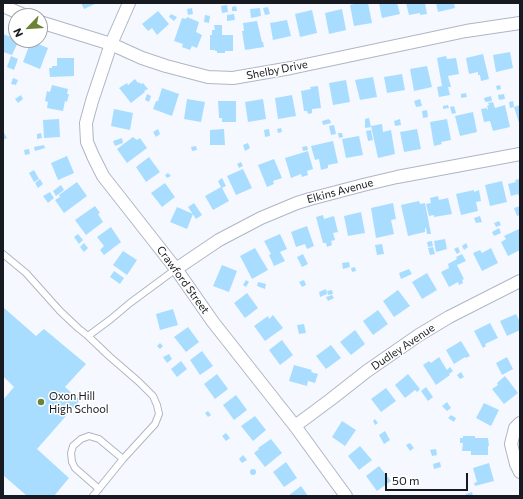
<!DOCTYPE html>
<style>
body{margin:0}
#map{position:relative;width:523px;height:499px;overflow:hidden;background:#f5f8ff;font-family:Commissioner,sans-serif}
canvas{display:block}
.frame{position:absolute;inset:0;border:4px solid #171a20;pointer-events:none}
.north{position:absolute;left:8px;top:8px;width:40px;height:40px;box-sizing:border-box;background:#fff;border:1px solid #a2a3a6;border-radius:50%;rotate:245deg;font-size:11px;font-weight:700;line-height:16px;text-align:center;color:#171a20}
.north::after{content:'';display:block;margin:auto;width:14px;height:18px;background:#6d8334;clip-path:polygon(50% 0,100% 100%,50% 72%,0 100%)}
.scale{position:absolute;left:385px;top:473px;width:83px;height:18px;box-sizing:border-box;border:2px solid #171a20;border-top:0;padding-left:5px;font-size:12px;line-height:14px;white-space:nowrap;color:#171a20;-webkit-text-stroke:3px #fff;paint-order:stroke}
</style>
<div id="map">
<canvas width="523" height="499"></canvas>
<div class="frame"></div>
<div class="north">N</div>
<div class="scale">50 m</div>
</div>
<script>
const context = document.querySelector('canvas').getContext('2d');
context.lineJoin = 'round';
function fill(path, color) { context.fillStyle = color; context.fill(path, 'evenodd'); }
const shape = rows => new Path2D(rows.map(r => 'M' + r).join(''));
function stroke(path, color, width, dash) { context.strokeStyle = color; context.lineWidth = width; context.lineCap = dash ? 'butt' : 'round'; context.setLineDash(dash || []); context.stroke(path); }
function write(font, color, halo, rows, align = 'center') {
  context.font = font + ' Commissioner,sans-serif'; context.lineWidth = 3; context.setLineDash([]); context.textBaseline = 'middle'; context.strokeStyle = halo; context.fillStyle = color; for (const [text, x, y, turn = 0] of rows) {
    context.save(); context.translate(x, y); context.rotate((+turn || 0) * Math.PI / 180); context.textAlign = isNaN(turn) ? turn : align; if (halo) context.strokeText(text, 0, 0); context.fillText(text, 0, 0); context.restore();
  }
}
fill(shape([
 [81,3,97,3,84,9],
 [358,3,368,3,372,23,354,26,350,5],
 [379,3,397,3,400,14,382,18],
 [406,3,425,3,427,14,420,15,420,13,409,15],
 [436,3,454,3,455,8,438,12],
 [227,5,228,12,222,13,221,6],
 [236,6,237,11,232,11,232,7],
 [268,7,270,14,265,15,263,8],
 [192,8,193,14,188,15,187,9],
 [260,8,261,16,251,18,250,9],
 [342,9,346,30,329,34,325,13],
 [312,10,317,33,300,37,295,14],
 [158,11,169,24,157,35,152,28,148,31,142,24],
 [171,14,177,17,174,21,169,17],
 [234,14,235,20,227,21,227,15],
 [205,15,210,16,209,23,204,22],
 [187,17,199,22,196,32,202,35,197,48,192,46,190,50,182,47,183,44,174,41,182,18,186,19],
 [287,20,291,36,273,40,270,23],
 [257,21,262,42,263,42,264,47,245,50,242,31,244,31,243,23],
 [214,25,222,25,222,35,233,35,233,51,225,51,225,53,217,53,217,51,215,51,215,50,210,50,210,35,212,35,212,30,215,30],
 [3,34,19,40,12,55,3,52],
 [31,41,48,48,40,69,23,62],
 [510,52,513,68,496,72,493,55],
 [483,54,489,79,481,81,480,75,478,75,478,72,469,74,466,58],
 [11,56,18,59,14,70,7,67],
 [446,56,447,59,456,58,459,74,448,76,451,87,448,87,450,95,439,97,437,87,442,86,437,58],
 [57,58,74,58,74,76,50,77,49,68,52,68,52,66,57,66],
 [427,66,432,87,414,91,410,69],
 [402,74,405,90,387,93,384,77],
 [373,77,377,97,360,100,355,80],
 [13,78,18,80,16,85,11,84],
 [135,79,138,83,139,82,141,84,143,83,148,89,144,91,145,92,131,103,119,88,127,83,128,85],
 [346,80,350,102,333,105,329,83],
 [52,85,68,89,67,94,69,94,67,102,65,101,63,111,47,108,48,102,45,101,47,91,50,92],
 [500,85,501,89,497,90,496,86],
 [318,86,321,108,312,109,312,113,308,114,307,111,304,111,301,91,311,89,310,87],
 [162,88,179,94,172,116,153,109,156,101,158,101],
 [466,93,467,97,461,98,461,94],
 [147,94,151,96,149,102,145,100],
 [504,94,505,99,499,100,498,95],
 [21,95,23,99,18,103,15,99],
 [292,95,296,116,278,119,275,98],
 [491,96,492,101,486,102,486,101,485,102,484,98],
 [187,99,205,102,201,122,184,119],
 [263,99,266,119,248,122,245,102],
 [420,99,422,106,416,107,414,101],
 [218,101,236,101,236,122,222,122,222,118,219,118],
 [513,101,514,107,510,108,509,102],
 [493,102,495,108,505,105,510,127,493,131,490,121,484,122,481,109,487,108,487,110,488,109,487,106,489,105,488,103],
 [448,105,449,108,443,109,443,106],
 [520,105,520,126,514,107],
 [454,106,456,113,452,114,450,107],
 [114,109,133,113,130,130,111,126],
 [427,110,428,117,423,118,422,111],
 [473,112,477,132,460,136,455,116],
 [369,118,371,127,365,128,365,119],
 [59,119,60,137,44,138,43,120],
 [329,119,329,120,330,120,331,123,323,125,322,121],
 [400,119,401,125,395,126,394,121],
 [447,119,451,140,441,142,442,144,434,146,430,122],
 [382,124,383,132,391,130,395,154,378,158,371,126],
 [334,125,336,134,331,135,329,126],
 [281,128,282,132,278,133,277,129],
 [158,129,160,134,156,137,153,132],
 [224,129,225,145,210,145,210,130],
 [269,129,270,136,265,137,264,130],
 [417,129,421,149,404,152,400,132],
 [371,130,373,140,368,141,366,131],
 [3,131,7,138,3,140],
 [41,133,42,138,37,139,37,134],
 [338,133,342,133,343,137,339,138],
 [359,136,363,155,346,158,342,139],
 [133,137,137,140,140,138,147,148,127,163,117,149],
 [122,138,123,143,115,146,113,141],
 [333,141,338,163,328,165,328,168,321,170,319,159,315,160,311,146],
 [248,143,250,148,245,151,243,145],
 [44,145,45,148,35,151,34,147],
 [196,146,197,150,192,151,191,147],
 [307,146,308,150,303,151,302,147],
 [29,149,30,154,25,155,24,150],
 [308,151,313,169,307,171,308,175,302,177,301,174,291,178,285,158],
 [67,156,74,173,58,180,51,163],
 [149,157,160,172,146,182,136,167],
 [274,159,282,178,273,181,274,184,267,187,258,165],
 [241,162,243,166,239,168,237,164],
 [243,169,252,188,236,195,227,176],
 [34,170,39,179,34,182,29,173],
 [168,173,171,176,167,178,165,175],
 [222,178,226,186,222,188,229,201,213,210,205,196,221,187,218,181],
 [40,179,43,184,38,188,35,183],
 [520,179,520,198,518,194,511,196,508,184,516,182,515,180],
 [502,181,507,202,490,206,485,185],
 [77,182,87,196,64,213,55,200,60,197,59,195],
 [165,183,175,197,162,207,151,193],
 [61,185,64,190,56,196,53,191],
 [474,190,474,192,479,190,481,201,476,202,478,211,461,215,456,194],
 [50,192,54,198,48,203,43,196],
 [438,196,439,200,448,198,452,214,434,217,434,215,429,216,426,204,431,203,430,198],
 [419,201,420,204,425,203,431,234,427,234,426,228,425,228,425,232,408,236,401,205],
 [194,203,202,215,196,219,188,207],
 [393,203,396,219,391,220,394,234,376,238,371,208],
 [95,206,100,213,98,214,103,222,86,235,75,220],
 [520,206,520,215,517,216,514,208],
 [177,207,193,214,187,229,170,222],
 [361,212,365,233,348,236,344,216],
 [323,215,324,219,334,216,338,232,333,233,335,240,331,241,332,245,327,247,326,243,323,243,316,217],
 [480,216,482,222,476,223,474,218],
 [499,221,501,225,496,227,494,223],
 [307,226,314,246,307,249,305,244,296,247,291,232],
 [111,227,121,242,104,255,100,250,104,246,97,237],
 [499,228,501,233,494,236,492,232],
 [519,229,520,250,508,256,501,242,506,239,504,236],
 [78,234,83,240,79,244,74,237],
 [280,234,287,249,280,252,285,261,274,266,269,255,271,254,264,241],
 [445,239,447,249,436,252,434,241],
 [432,241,433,246,428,247,427,242],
 [84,243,88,248,84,252,80,247],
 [466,243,468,247,464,250,462,246],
 [382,244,384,254,377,255,375,245],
 [433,247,435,254,430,255,428,248],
 [458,247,460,252,457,254,454,249],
 [255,248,268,270,252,279,240,256],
 [491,248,498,263,482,271,473,253,480,250,482,253],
 [123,251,137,260,127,275,113,265],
 [303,254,308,264,302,267,297,257],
 [462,254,466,261,457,265,464,279,462,280,463,283,459,285,458,282,449,287,441,272,449,268,448,264,457,259,456,257],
 [349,262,350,267,343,269,342,263],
 [222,265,237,271,229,292,213,286],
 [355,267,356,271,352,272,351,268],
 [409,269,412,274,401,279,399,273],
 [114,271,124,278,120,284,110,277],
 [427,273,437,290,422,299,412,282],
 [246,280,249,282,246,287,243,285],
 [304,280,306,285,302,287,299,282],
 [258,282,266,284,265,289,257,286],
 [326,289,327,294,320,297,319,292],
 [332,290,333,294,328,295,327,291],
 [398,290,410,306,394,317,383,301],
 [247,293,258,308,245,318,234,303],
 [332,295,334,298,328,301,326,297],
 [3,307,36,336,44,329,86,364,65,387,80,400,37,449,69,478,54,496,27,496,3,475,3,400,14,387,3,376],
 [173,309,178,325,160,330,156,314],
 [378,310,388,324,373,335,363,321],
 [516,314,520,322,520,330,507,336,500,321],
 [273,315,283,328,265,341,254,326,268,316,269,319],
 [490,323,498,338,485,344,486,346,483,348,474,331],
 [304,324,306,333,299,334,297,325],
 [188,327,199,342,186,352,174,337],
 [355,330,365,344,351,355,340,342],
 [282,340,293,355,280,365,269,350],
 [461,341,470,356,466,358,465,357,454,364,446,350],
 [160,343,163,346,160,349,157,346],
 [331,345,341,358,326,369,316,356],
 [202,351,213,366,200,375,190,360],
 [169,354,172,359,167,363,163,357],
 [439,357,447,370,450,367,453,371,449,374,450,375,436,385,423,365,429,361,431,363],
 [507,357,513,369,502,375,496,363],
 [181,361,187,369,177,377,171,369],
 [294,365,312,370,311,372,318,374,315,383,308,381,307,386,289,381],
 [461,372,464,377,460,379,457,375],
 [217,374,228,389,215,399,204,384],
 [408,374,420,389,417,392,415,390,405,398,395,385],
 [505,376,518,393,504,404,492,389,498,385,497,383],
 [426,387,433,397,428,401,421,391],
 [386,388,396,401,381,412,371,399],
 [236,395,247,410,234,420,223,405],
 [447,402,451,408,447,411,442,406],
 [484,403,499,410,491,426,476,418],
 [208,411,211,415,208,417,205,413],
 [451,415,456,418,454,422,448,418],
 [255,416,266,430,253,441,241,426],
 [375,419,378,423,375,425,373,421],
 [342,421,356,430,345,446,332,437],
 [385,431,390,440,384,444,379,435],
 [226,433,230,438,226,441,222,436],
 [463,436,475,436,475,438,488,438,489,446,488,446,488,455,471,455,471,451,462,451,463,443,460,443,460,438,463,438],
 [271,439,282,453,265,467,254,453,259,449,258,448],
 [410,443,414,448,410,451,406,445],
 [360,446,372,460,359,470,348,456],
 [436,449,437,455,432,456,430,450],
 [243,455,247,460,242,463,239,459],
 [286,462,297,478,284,487,273,472],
 [440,462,441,467,434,469,433,464],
 [489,463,494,481,475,486,474,483,477,482,473,468],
 [379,466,391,481,377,491,366,476],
 '250 472a3 3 0 1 1 6 0a3 3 0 1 1-6 0Z',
 [301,486,308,496,288,496],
 [472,492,473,496,466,496,466,494]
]), '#a8ddff');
const lane = shape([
 [3,254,26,273,60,311,78,328,88,336,111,319,130,303,176,269],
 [88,336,109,356,139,382,153,396,157,405,159,414,155,424,123,459,93,496],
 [99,489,75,468,72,462,71,453,73,446,81,439,89,436,99,439,123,459]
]);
const street = shape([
 [129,3,111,44,92,101,86,123,87,142,93,156,103,176,176,269,213,322,295,426,346,496],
 [3,6,26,16],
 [40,22,111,44,142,58,166,66,208,77,233,78,291,68,466,31,520,23],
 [176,269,219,240,261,218,297,203,310,199,363,185,397,177,520,154],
 [520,423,515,428,511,444,516,464,520,472],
 [295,426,330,400,367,371,419,335,449,317,520,281]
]);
stroke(lane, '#aeb6c5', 8);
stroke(street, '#aeb6c5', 14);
stroke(lane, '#fff', 6);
stroke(street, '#fff', 12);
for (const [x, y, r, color] of [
 [41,402,4,"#6d8334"]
]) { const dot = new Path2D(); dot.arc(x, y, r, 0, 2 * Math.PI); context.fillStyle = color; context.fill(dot); stroke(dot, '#fff', 1.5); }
write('11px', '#171a20', '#fff', [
 ["Shelby Drive",277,70,-11],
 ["Elkins Avenue",340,191,-15],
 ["Crawford Street",183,280,54],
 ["Dudley Avenue",403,347,-34]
]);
write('11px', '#171a20', '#fff', [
 ["Oxon Hill",49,396],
 ["High School",49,409]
], 'left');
</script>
